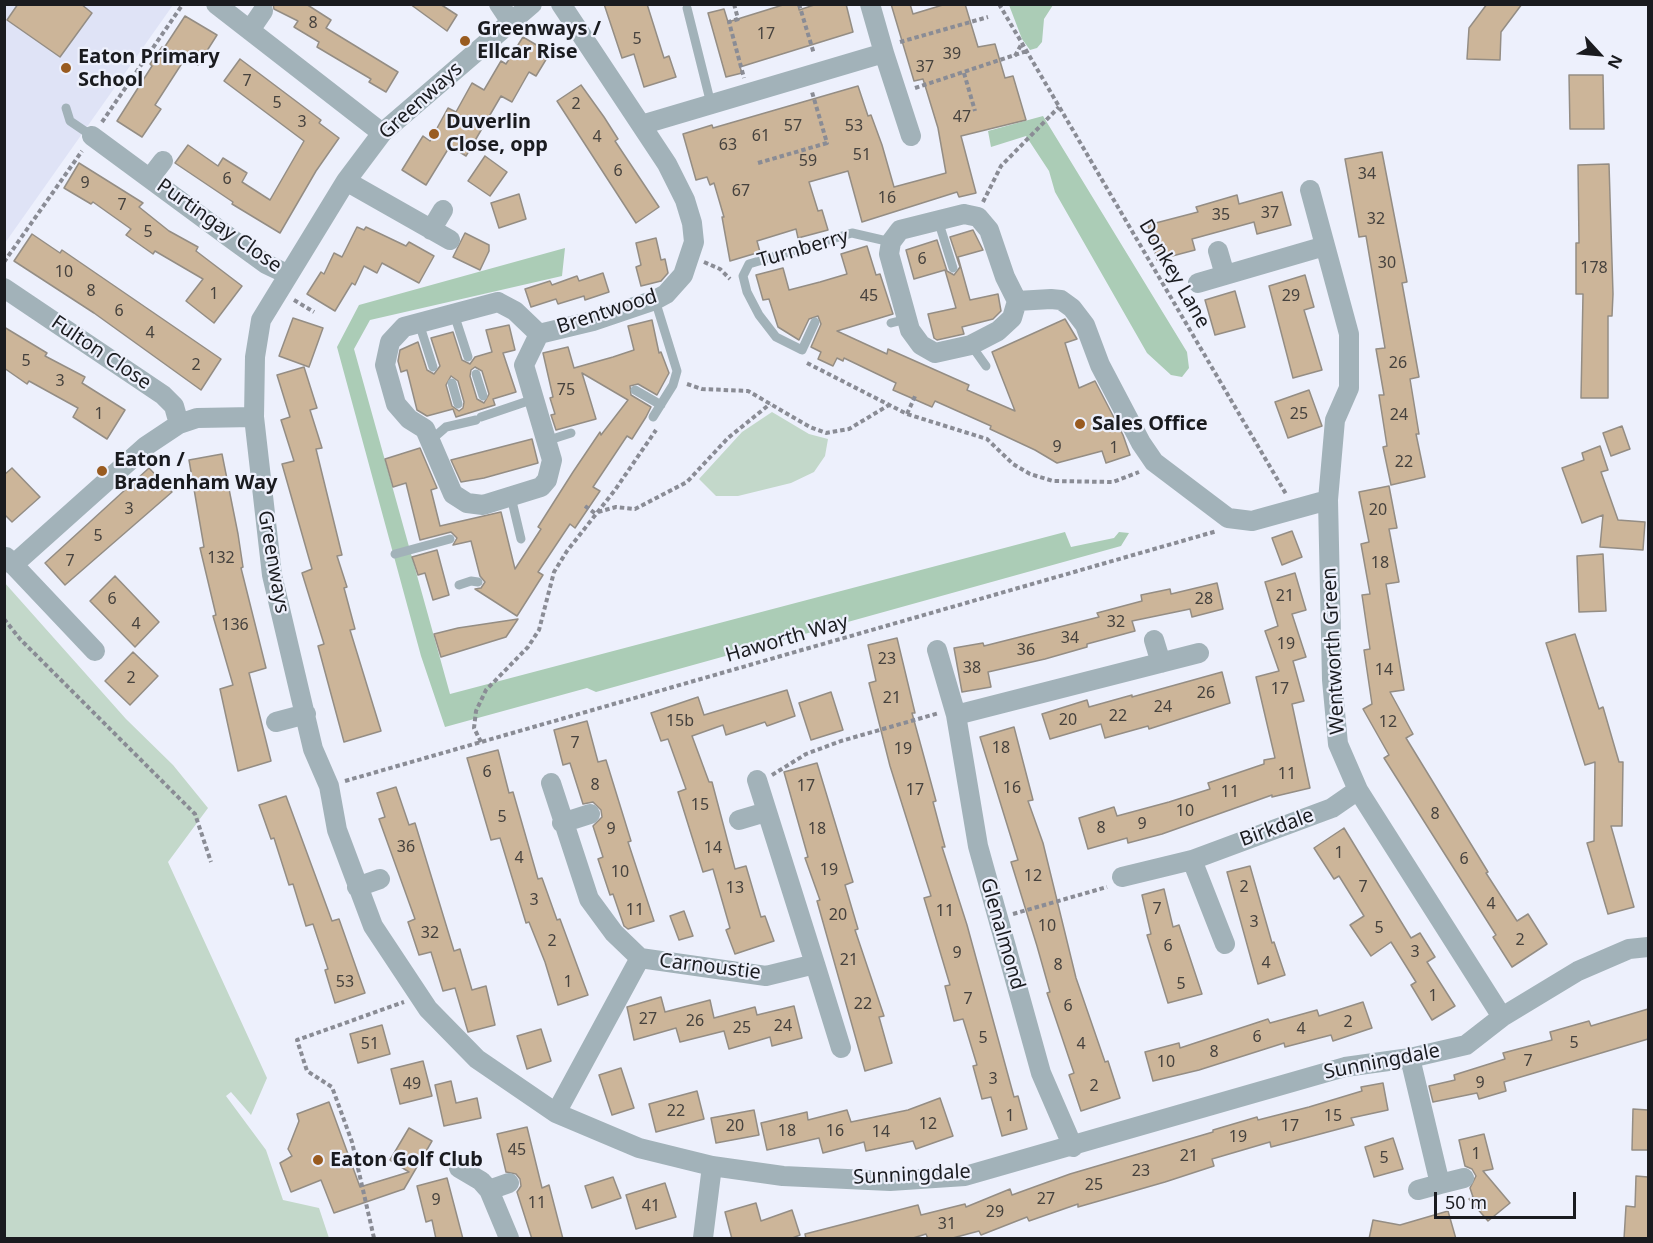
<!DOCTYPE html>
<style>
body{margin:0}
#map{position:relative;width:1653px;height:1243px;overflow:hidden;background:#edf0fc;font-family:"Noto Sans",sans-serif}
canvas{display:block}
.frame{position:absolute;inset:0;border:6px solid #1a1b1f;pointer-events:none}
.north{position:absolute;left:1569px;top:24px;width:60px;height:60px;-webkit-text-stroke:4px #edf0fc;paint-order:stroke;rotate:116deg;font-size:16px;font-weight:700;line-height:24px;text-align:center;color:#1a1b1f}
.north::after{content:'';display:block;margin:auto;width:21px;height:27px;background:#1a1b1f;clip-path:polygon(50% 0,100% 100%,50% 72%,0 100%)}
.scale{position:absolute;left:1434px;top:1192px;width:142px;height:27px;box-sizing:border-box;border:3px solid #1a1b1f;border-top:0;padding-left:8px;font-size:18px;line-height:21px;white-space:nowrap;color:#1a1b1f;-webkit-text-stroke:4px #edf0fc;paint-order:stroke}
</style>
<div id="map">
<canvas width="1653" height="1243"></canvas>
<div class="frame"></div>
<div class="north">N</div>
<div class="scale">50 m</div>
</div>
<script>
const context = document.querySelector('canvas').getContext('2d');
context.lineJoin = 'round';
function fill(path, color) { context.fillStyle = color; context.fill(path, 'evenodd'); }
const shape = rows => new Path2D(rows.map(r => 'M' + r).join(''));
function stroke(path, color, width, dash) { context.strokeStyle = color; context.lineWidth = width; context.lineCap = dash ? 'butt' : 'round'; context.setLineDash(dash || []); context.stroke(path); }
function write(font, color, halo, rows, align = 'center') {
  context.font = font + ' "Noto Sans",sans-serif'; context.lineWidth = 4.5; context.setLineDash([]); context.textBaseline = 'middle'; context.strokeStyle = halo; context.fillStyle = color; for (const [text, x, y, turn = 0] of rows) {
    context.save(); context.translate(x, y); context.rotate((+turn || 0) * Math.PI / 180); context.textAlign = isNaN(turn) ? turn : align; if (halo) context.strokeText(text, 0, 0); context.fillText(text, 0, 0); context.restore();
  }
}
fill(shape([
 [5,5,173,5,5,243]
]), '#dfe3f6');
fill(shape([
 [772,412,809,434,828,439,825,456,814,472,791,483,738,496,716,496,699,479,742,432],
 [4,582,126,719,173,765,208,808,168,862,267,1078,251,1115,231,1092,226,1096,266,1150,283,1200,319,1208,329,1238,5,1238]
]), '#c3d8ca');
fill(shape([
 [1009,5,1053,5,1044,19,1042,42,1037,48,1030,50,1022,39],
 [1043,116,1187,352,1189,368,1182,377,1171,375,1147,353,1055,192,1049,171,1026,136,991,147,988,131],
 [565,248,562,276,370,320,354,349,450,694,1065,532,1071,547,1114,538,1119,532,1129,533,1121,546,596,692,587,688,445,727,421,656,337,347,359,305]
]), '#abccb6');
const building = shape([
 [18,4,81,4,92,13,60,57,7,20,18,4],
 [273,4,306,4,331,20,326,28,398,72,386,92,369,82,371,79,317,47,319,42,294,27,298,21,274,9,273,4],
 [410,4,440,4,457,15,447,31,410,4],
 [604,4,647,4,664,58,669,56,676,77,644,87,634,54,622,58,604,4],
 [786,4,798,4,799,10,817,4,846,4,853,32,740,67,742,73,726,77,708,13,724,9,728,22,786,4],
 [891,4,910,4,913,14,946,4,965,4,978,47,995,44,1005,78,1013,76,1026,120,961,136,976,193,959,197,957,192,862,222,848,171,809,182,818,211,822,210,828,230,798,238,796,229,757,241,760,252,730,261,722,217,724,217,714,183,710,185,707,177,696,180,683,134,712,125,713,128,858,86,868,116,871,115,882,145,894,187,946,173,938,128,923,79,914,81,891,4],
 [1487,4,1522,4,1501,32,1500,60,1467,59,1469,28,1487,4],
 [185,16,217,35,198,65,186,57,155,105,161,109,142,137,117,121,152,66,150,64,162,47,164,48,185,16],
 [523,37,550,53,536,76,529,72,512,102,501,96,466,156,450,146,426,185,402,170,423,136,430,141,448,108,456,112,472,83,484,90,501,61,506,64,523,37],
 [240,59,321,120,319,123,339,138,316,171,280,233,232,204,233,202,175,163,188,145,218,166,223,158,247,173,242,182,270,200,304,141,224,81,240,59],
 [1569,75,1603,75,1604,129,1570,129,1569,75],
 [581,85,604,117,618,139,615,141,659,207,636,223,557,101,581,85],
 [1382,152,1407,282,1402,283,1419,377,1410,379,1419,434,1416,434,1425,477,1391,485,1383,447,1387,446,1379,395,1384,395,1376,349,1385,348,1366,236,1359,237,1345,159,1382,152],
 [485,156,507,172,490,196,468,181,485,156],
 [79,163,143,203,139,207,169,231,198,247,196,251,242,286,214,323,186,301,203,279,155,251,153,254,126,235,131,229,93,202,91,204,64,188,79,163],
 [1609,164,1613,294,1612,316,1608,316,1608,398,1581,398,1583,294,1576,294,1576,243,1579,243,1578,165,1609,164],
 [1282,192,1291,225,1257,234,1254,222,1192,239,1195,250,1157,260,1148,225,1198,212,1196,207,1237,195,1239,204,1282,192],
 [519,194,526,219,499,228,491,203,519,194],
 [357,227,364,230,366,227,406,246,409,242,434,256,419,283,382,263,377,273,364,266,355,285,352,283,335,311,307,294,321,272,324,274,334,253,342,257,357,227],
 [973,230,983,250,958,257,970,300,998,294,1001,311,993,319,962,327,964,334,937,340,934,338,928,314,956,308,945,270,914,279,906,250,937,240,947,271,954,275,960,267,950,237,973,230],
 [465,233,489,245,489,251,480,270,453,257,465,233],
 [32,234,60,253,62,250,221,359,201,390,94,313,14,261,32,234],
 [656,238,661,260,665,259,668,273,661,281,641,286,636,267,641,265,636,243,656,238],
 [867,246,876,275,880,274,893,314,837,331,887,354,888,349,969,385,967,390,1015,411,992,352,1065,319,1077,339,1065,343,1079,388,1095,381,1123,435,1130,455,1106,463,1102,451,1057,463,1035,450,990,429,991,426,935,401,932,407,893,390,896,383,844,358,843,361,837,358,833,366,818,359,821,352,811,347,821,324,818,316,809,319,799,340,778,327,769,299,763,300,756,275,783,268,789,290,820,282,847,274,841,254,867,246],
 [603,273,609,292,585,300,584,296,558,304,556,299,531,307,525,289,550,281,552,285,577,276,579,281,603,273],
 [1305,275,1314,307,1304,310,1322,370,1293,378,1269,286,1305,275],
 [1235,291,1245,327,1215,335,1205,300,1235,291],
 [293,318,323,328,309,367,279,356,293,318],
 [652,320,659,353,661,352,669,373,657,395,638,384,630,386,631,395,651,407,646,417,632,439,627,436,593,487,600,491,575,528,570,524,538,572,543,575,517,616,475,589,481,588,485,582,480,576,471,541,453,545,457,538,451,532,420,540,406,483,393,487,385,459,420,448,437,488,431,490,440,526,501,512,515,569,541,529,538,527,573,472,600,432,601,435,628,400,582,373,596,419,556,430,551,415,555,414,550,398,553,397,543,353,568,347,574,368,613,357,634,350,628,326,652,320],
 [509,325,515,350,503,353,516,392,493,399,495,405,456,417,453,409,427,416,417,410,407,370,401,372,398,361,400,350,418,342,427,370,434,374,440,366,431,338,453,332,462,360,470,364,475,357,492,352,486,330,509,325],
 [475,367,482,371,489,394,484,403,477,399,470,376,471,370,475,367],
 [451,376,458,381,464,402,463,408,459,411,452,406,446,385,451,376],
 [4,327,47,353,45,356,85,377,82,383,125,410,107,439,73,417,78,408,29,381,27,384,4,368,4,327],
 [304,367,317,408,310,410,322,448,316,449,342,555,337,556,347,587,344,588,355,629,350,630,381,731,344,742,318,646,324,644,302,573,312,569,282,464,294,461,281,420,290,417,277,375,304,367],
 [1309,390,1322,426,1288,438,1275,402,1309,390],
 [1622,426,1630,449,1611,456,1603,433,1622,426],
 [532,439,538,463,484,478,461,482,451,460,532,439],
 [1600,446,1608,470,1601,472,1618,520,1645,522,1643,550,1600,547,1603,515,1582,523,1562,468,1584,460,1582,453,1600,446],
 [222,454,238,534,243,567,241,568,266,668,249,673,271,761,238,771,220,689,233,685,213,616,216,615,200,548,204,547,189,460,222,454],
 [12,468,40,497,12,522,4,514,4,475,12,468],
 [149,468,172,492,65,585,45,563,149,468],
 [1389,486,1397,528,1389,529,1399,582,1386,584,1404,690,1390,692,1413,734,1406,738,1488,872,1486,873,1517,921,1528,914,1547,944,1512,967,1493,937,1496,935,1384,758,1389,755,1363,709,1372,704,1364,650,1370,649,1362,595,1370,594,1361,544,1369,542,1359,492,1389,486],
 [1292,531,1302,557,1282,565,1272,538,1292,531],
 [437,550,449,595,433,600,425,573,418,575,412,557,437,550],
 [1603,554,1606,611,1579,612,1577,556,1603,554],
 [1295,573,1306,610,1292,614,1306,657,1293,661,1304,701,1292,704,1310,788,1272,797,1272,795,1162,834,1128,843,1127,838,1088,849,1079,818,1114,807,1117,816,1169,802,1210,789,1208,783,1264,764,1264,760,1275,758,1256,677,1279,671,1265,631,1278,626,1265,582,1295,573],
 [115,576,159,622,135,647,90,601,115,576],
 [1217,583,1223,609,1192,617,1190,609,1132,621,1135,631,1087,644,1087,647,1045,659,988,672,991,687,962,692,954,648,983,643,984,646,1099,617,1097,613,1142,601,1141,595,1170,589,1171,594,1217,583],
 [518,619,506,637,441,657,434,634,458,628,518,619],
 [1575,634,1599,709,1603,707,1619,762,1623,762,1622,826,1611,826,1634,907,1608,914,1587,843,1594,841,1595,762,1585,765,1546,643,1575,634],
 [897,638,915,713,912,713,936,801,933,802,945,847,942,847,967,925,1014,1097,1018,1096,1027,1129,1002,1136,991,1097,982,1099,973,1066,977,1065,963,1019,954,1021,945,986,950,985,924,898,931,896,890,766,869,683,876,681,868,645,897,638],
 [133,652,158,676,130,705,105,681,133,652],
 [1222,672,1230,703,1149,729,1148,726,1105,738,1101,724,1050,739,1042,714,1087,700,1089,707,1132,695,1132,697,1222,672],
 [787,690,795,716,767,726,765,722,726,735,723,725,692,736,709,782,712,782,735,869,746,866,761,917,765,916,774,941,735,954,726,930,730,928,713,869,703,872,678,792,686,789,668,739,661,741,651,713,698,697,704,715,787,690],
 [831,692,843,730,811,740,799,703,831,692],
 [587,721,598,762,606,760,631,841,628,842,654,921,628,929,624,926,613,894,610,895,598,859,603,857,593,826,602,817,601,810,593,802,583,804,570,763,563,765,554,730,587,721],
 [1014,727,1033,800,1028,801,1043,843,1076,978,1105,1062,1108,1061,1120,1098,1081,1111,1069,1075,1074,1073,1047,993,1050,992,1037,946,1011,862,1018,860,980,737,1014,727],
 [498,750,509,793,513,792,538,879,542,878,557,920,560,919,588,995,558,1005,545,962,529,922,526,923,500,838,491,840,467,758,498,750],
 [817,763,853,882,845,885,858,929,855,930,884,1016,879,1017,892,1063,865,1071,817,901,820,900,805,858,808,857,784,772,817,763],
 [396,787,409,825,415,823,454,951,460,949,472,990,486,986,495,1025,468,1032,455,988,443,991,431,952,419,955,408,922,415,919,379,819,385,817,377,793,396,787],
 [286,796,332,921,339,919,365,993,335,1003,325,970,328,969,313,924,306,926,293,884,289,885,274,838,271,839,259,805,286,796],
 [1344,828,1411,938,1420,933,1435,957,1427,962,1455,1006,1432,1020,1411,985,1416,982,1391,942,1371,956,1350,925,1364,916,1339,876,1334,879,1314,848,1344,828],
 [1250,866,1272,943,1274,942,1285,975,1258,984,1227,872,1250,866],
 [1164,889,1173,927,1179,925,1202,994,1168,1003,1147,935,1151,934,1142,895,1164,889],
 [684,911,693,936,679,940,670,916,684,911],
 [661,997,665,1012,710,1000,714,1018,755,1007,757,1015,794,1006,802,1038,772,1046,770,1037,729,1049,724,1031,680,1042,676,1028,634,1040,627,1007,661,997],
 [1363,1002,1372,1028,1333,1041,1331,1035,1285,1047,1284,1043,1199,1070,1153,1081,1145,1052,1179,1043,1180,1048,1268,1019,1270,1023,1317,1010,1319,1016,1363,1002],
 [1648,1009,1648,1039,1504,1082,1506,1091,1479,1099,1477,1093,1433,1102,1429,1086,1455,1080,1454,1075,1505,1059,1503,1053,1552,1040,1550,1032,1589,1021,1591,1026,1648,1009],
 [382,1025,390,1054,358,1063,350,1034,382,1025],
 [541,1029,551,1061,527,1069,517,1036,541,1029],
 [423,1061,432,1096,400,1104,391,1069,423,1061],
 [621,1068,634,1108,612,1115,599,1075,621,1068],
 [451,1081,456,1103,477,1098,481,1118,444,1126,435,1085,451,1081],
 [1383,1083,1388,1110,1351,1118,1354,1125,1271,1147,1270,1142,1212,1159,1214,1166,1165,1182,1078,1207,1078,1204,1029,1221,1027,1217,981,1235,979,1231,949,1239,928,1239,926,1234,910,1239,806,1239,805,1234,918,1205,921,1215,965,1204,966,1207,1010,1189,1012,1195,1070,1174,1213,1132,1213,1130,1257,1117,1258,1120,1309,1107,1362,1091,1361,1087,1383,1083],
 [697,1091,704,1119,656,1132,649,1104,697,1091],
 [940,1098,953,1136,916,1149,913,1141,866,1151,864,1142,823,1153,819,1138,767,1150,761,1123,807,1112,808,1120,847,1110,851,1122,908,1110,940,1098],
 [329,1102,360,1187,409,1172,390,1160,409,1128,432,1141,404,1189,334,1213,321,1180,291,1192,280,1163,292,1156,288,1149,299,1121,297,1114,329,1102],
 [1633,1109,1648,1110,1648,1150,1632,1150,1633,1109],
 [754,1110,759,1135,716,1143,711,1118,754,1110],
 [527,1127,542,1188,549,1185,563,1239,532,1239,517,1192,521,1186,520,1179,516,1174,506,1172,497,1134,527,1127],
 [1484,1134,1493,1169,1483,1171,1510,1203,1488,1221,1469,1199,1473,1197,1470,1188,1476,1176,1472,1169,1465,1166,1459,1140,1484,1134],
 [1393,1138,1403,1169,1374,1177,1365,1147,1393,1138],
 [1636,1176,1648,1177,1648,1239,1624,1239,1626,1206,1635,1207,1636,1176],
 [613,1177,621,1198,592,1208,585,1186,613,1177],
 [447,1178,463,1239,436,1239,432,1220,426,1222,417,1186,447,1178],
 [665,1183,676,1217,636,1229,626,1195,665,1183],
 [756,1203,761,1221,792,1210,800,1235,790,1239,732,1239,725,1212,756,1203],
 [1448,1211,1456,1239,1369,1239,1373,1220,1400,1225,1448,1211]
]);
fill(building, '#ccb599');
stroke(building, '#948d84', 1.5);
stroke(shape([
 [734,4,738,19,729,22,744,78],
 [799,4,814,54],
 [999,4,1286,494],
 [900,42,988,17],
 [1015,56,1022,43],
 [964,73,975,111],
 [915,88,1027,51],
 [102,122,183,4],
 [758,163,827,143,812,92],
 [983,202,1001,166,1059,107],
 [4,262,82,151],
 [704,262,720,269,730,279],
 [294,300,314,312],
 [807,363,907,414,987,439,1013,464,1030,474,1053,481,1113,482,1139,472],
 [687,384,702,389,748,391,810,427,826,433,849,429,889,405],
 [907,414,916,394],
 [585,506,596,514],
 [598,512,616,507,635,509,687,482,728,438,770,404],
 [4,619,20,639,195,814,211,862],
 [481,742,474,728,476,711,486,690,528,647,539,630,554,572,567,551,615,490,656,430],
 [772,775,806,754,841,741,939,713],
 [345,781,1217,531],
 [1013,914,1107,887],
 [374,1238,352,1142,332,1087,307,1071,297,1040,404,1002]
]), '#8a8c95', 4, [4.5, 3]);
stroke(shape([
 [687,8,711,104],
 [66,108,70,121,92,136],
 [938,220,953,268],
 [454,314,468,357],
 [815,322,802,350,776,337,759,315,747,292,743,276,749,264,852,233,891,242],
 [419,323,433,367],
 [891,323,907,319],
 [971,345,986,366],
 [476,374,483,396],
 [452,383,458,404],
 [635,390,661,405],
 [481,417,534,399],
 [653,417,673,385,677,371,655,300],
 [431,440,446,427,476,420],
 [546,441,571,433],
 [511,497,521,539],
 [395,554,450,539],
 [459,585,471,581,478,582]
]), '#a2b2b9', 9);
stroke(shape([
 [216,4,382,133],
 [499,4,511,22],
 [532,4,382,133,346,181,261,320,255,357,254,417,272,575,313,749,329,786,337,830,373,926,428,1009,477,1059,556,1113,639,1148,712,1166,783,1176,890,1181,965,1176,1345,1067,1410,1058,1466,1045,1502,1017,1578,971,1629,949,1648,947],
 [870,4,884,53],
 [250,30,263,11],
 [641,125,884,53,911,136],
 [92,136,233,240,266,264,287,274],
 [150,178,163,161],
 [346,181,450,240],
 [1310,190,1349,334,1349,388,1335,420,1328,500,1332,680,1338,744,1358,790,1502,1017],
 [964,214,978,217,989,230,1005,277,1017,301,1012,318,998,331,971,345,935,353,921,345,910,330,889,254,891,242,900,230,964,214],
 [431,230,443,210],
 [1218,251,1225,275],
 [1198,283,1325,246],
 [4,288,163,395,174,406,179,424],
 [1017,301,1051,299,1061,300,1072,308,1085,325,1100,365,1141,443,1154,462,1228,518,1252,521,1328,500],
 [498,302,515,311,539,334,524,365,552,460,547,480,541,487,483,505,467,503,453,494,425,429,409,419,396,404,385,365,390,342,404,327,498,302],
 [539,334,593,321,655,300,666,294,683,275,694,242,692,223,685,200,667,164,561,4],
 [6,557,95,651],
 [13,565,146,446,179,424,197,418,254,417],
 [1154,640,1161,663],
 [937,650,956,715,978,846,1041,1073,1073,1147],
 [956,715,1199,653],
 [276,722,306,714],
 [757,780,815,964],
 [551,783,589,899,614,933,640,958,556,1113],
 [739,820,766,812],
 [562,823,590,814],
 [1192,860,1225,944],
 [1122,877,1192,860,1332,808,1358,790],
 [357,887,380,879],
 [640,958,766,976,815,964,841,1048],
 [1410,1058,1440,1184,1464,1178],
 [459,1168,481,1181,489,1190],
 [1418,1190,1440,1184],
 [509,1238,489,1190,509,1183],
 [703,1238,712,1166]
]), '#a2b2b9', 20);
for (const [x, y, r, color] of [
 [465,41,6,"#995b20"],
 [66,68,6,"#995b20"],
 [434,134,6,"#995b20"],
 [1080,424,6,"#995b20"],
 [102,471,6,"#995b20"],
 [318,1160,6,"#995b20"]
]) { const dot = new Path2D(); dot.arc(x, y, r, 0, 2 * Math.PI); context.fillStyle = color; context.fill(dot); stroke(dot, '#edf0fc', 2); }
write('16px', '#46423e', null, [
 ["8",313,23],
 ["17",766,34],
 ["5",637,39],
 ["39",952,54],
 ["37",925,67],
 ["7",247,81],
 ["5",277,103],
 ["2",576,104],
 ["47",962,117],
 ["3",302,122],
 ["57",793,126],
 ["53",854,126],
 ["61",761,136],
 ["4",597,137],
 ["63",728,145],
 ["51",862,155],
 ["59",808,161],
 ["6",618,171],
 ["34",1367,174],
 ["6",227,179],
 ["9",85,183],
 ["67",741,191],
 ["16",887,198],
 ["7",122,205],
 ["37",1270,213],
 ["35",1221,215],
 ["32",1376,219],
 ["5",148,232],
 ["6",922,259],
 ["30",1387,263],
 ["178",1594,268],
 ["10",64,272],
 ["8",91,291],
 ["1",214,294],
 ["45",869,296],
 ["29",1291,296],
 ["6",119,311],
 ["4",150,333],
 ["5",26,361],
 ["26",1398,363],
 ["2",196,365],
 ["3",60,381],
 ["75",566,390],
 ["1",99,414],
 ["25",1299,414],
 ["24",1399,415],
 ["9",1057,447],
 ["1",1114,448],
 ["22",1404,462],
 ["3",129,509],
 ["20",1378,510],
 ["5",98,536],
 ["132",221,558],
 ["7",70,561],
 ["18",1380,563],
 ["21",1285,596],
 ["6",112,599],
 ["28",1204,599],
 ["32",1116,622],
 ["4",136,624],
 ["136",235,625],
 ["34",1070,638],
 ["19",1286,644],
 ["36",1026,650],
 ["23",887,659],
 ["38",972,668],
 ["14",1384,670],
 ["2",131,678],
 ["17",1280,689],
 ["26",1206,693],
 ["21",892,698],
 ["24",1163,707],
 ["22",1118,716],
 ["20",1068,720],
 ["15b",680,721],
 ["12",1388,722],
 ["7",575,743],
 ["18",1001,748],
 ["19",903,749],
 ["6",487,772],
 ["11",1287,774],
 ["8",595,785],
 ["17",806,786],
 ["16",1012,788],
 ["17",915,790],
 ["11",1230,792],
 ["15",700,805],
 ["10",1185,811],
 ["8",1435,814],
 ["5",502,817],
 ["9",1142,824],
 ["8",1101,828],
 ["9",611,829],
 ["18",817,829],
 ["36",406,847],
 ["14",713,848],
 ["1",1339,853],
 ["4",519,858],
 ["6",1464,859],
 ["19",829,870],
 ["10",620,872],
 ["12",1033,876],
 ["2",1244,887],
 ["7",1363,887],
 ["13",735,888],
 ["3",534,900],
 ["4",1491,904],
 ["7",1157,909],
 ["11",635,910],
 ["11",945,911],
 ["20",838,915],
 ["3",1254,922],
 ["10",1047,926],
 ["5",1379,928],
 ["32",430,933],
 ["2",1520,940],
 ["2",552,941],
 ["6",1168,946],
 ["3",1415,952],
 ["9",957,953],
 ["21",849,960],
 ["4",1266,963],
 ["8",1058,965],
 ["53",345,982],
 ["1",568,982],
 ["5",1181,984],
 ["1",1433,996],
 ["7",968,999],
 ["22",863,1004],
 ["6",1068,1006],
 ["27",648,1019],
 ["26",695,1021],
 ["2",1348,1022],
 ["24",783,1026],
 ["25",742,1028],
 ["4",1301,1029],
 ["6",1257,1037],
 ["5",983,1038],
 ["5",1574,1043],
 ["51",370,1044],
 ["4",1081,1044],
 ["8",1214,1052],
 ["7",1528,1061],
 ["10",1166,1062],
 ["3",993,1079],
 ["9",1480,1083],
 ["49",412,1084],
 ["2",1094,1086],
 ["22",676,1111],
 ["1",1010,1116],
 ["15",1333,1116],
 ["12",928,1124],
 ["20",735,1126],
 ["17",1290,1126],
 ["18",787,1131],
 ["16",835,1131],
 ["14",881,1132],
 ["19",1238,1137],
 ["45",517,1150],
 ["1",1476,1154],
 ["21",1189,1156],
 ["5",1384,1158],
 ["23",1141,1171],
 ["25",1094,1185],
 ["27",1046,1199],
 ["9",436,1200],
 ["11",537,1203],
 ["41",651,1206],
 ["29",995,1212],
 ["31",947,1224]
]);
write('bold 20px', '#1a1b1f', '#edf0fc', [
 ["Greenways /",477,29],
 ["Ellcar Rise",477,52],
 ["Eaton Primary",78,57],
 ["School",78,80],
 ["Duverlin",446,122],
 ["Close, opp",446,145],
 ["Sales Office",1092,424],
 ["Eaton /",114,460],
 ["Bradenham Way",114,483],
 ["Eaton Golf Club",330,1160]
], 'left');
write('20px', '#1a1b1f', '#edf0fc', [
 ["Greenways",421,101,-42],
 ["Purtingay Close",219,226,35],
 ["Turnberry",803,249,-16],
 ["Donkey Lane",1174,274,60],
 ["Brentwood",607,312,-18],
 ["Fulton Close",101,353,34],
 ["Greenways",273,562,80],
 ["Haworth Way",787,639,-16],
 ["Wentworth Green",1334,651,-93],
 ["Birkdale",1277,828,-20],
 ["Glenalmond",1002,934,74],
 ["Carnoustie",710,967,7],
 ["Sunningdale",1382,1062,-11],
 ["Sunningdale",912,1175,-3]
]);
</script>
